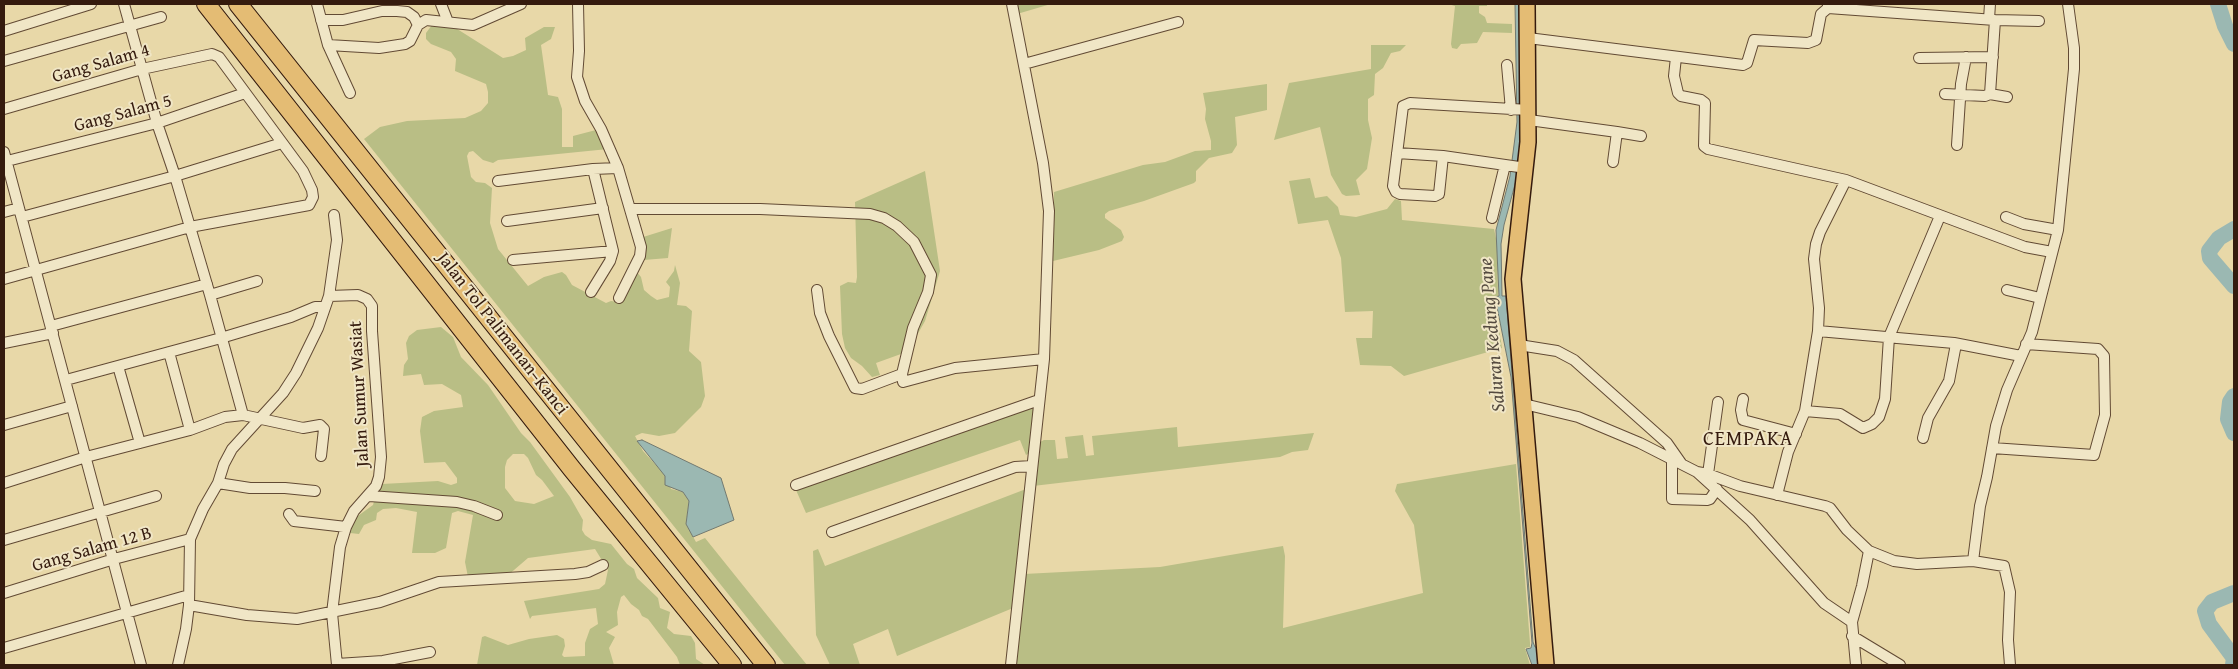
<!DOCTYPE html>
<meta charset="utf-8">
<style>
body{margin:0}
#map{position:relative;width:2238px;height:669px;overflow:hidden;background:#e8d8a8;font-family:"Gentium Book Plus",serif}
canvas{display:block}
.frame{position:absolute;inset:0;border:5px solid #351b0e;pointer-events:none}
</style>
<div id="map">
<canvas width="2238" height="669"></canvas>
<div class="frame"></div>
</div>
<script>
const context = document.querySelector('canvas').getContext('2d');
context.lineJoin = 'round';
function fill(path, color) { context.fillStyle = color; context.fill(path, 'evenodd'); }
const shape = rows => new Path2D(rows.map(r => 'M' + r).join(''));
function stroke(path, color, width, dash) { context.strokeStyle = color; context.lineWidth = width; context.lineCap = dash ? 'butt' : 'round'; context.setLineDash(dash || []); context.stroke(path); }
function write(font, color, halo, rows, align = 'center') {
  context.font = font + ' "Gentium Book Plus",serif'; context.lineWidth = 4; context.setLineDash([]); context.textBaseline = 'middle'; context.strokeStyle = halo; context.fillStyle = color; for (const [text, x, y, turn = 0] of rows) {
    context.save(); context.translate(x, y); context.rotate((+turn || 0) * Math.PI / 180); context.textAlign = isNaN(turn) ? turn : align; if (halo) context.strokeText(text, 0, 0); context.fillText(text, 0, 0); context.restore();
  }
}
fill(shape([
 [1015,4,1051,4,1017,14],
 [1448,4,1487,4,1487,6,1479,6,1479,13,1485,17,1487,23,1512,24,1512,33,1483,32,1477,43,1461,44,1457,49,1452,48,1451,44,1455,6],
 [432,25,454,27,503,58,513,56,526,50,525,38,544,27,555,27,551,39,541,45,548,95,558,97,562,109,562,147,573,147,573,136,596,130,608,149,498,160,493,163,483,160,473,151,469,152,467,156,471,177,476,182,485,183,492,188,490,223,498,249,528,286,544,277,562,272,566,275,572,285,606,303,611,301,619,302,636,271,641,277,644,290,651,296,657,300,669,297,670,287,666,282,674,271,675,265,680,283,677,305,686,306,692,311,689,351,701,362,705,396,701,407,675,433,659,436,642,433,635,436,643,451,666,476,671,489,683,492,689,501,686,524,696,542,705,538,807,665,785,665,364,139,380,127,407,121,465,118,481,111,488,103,488,92,486,84,455,71,456,59,451,52,431,44,426,39,426,33],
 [1371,45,1406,45,1400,51,1391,53,1383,68,1375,74,1374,95,1368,99,1368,120,1372,138,1367,169,1356,180,1360,195,1346,196,1342,194,1331,175,1320,127,1274,140,1289,83,1371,69],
 [1267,84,1267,110,1235,117,1237,145,1232,153,1209,158,1196,171,1196,181,1194,183,1144,201,1109,211,1105,214,1105,218,1121,230,1124,237,1122,241,1099,250,1053,261,1054,192,1143,165,1165,162,1195,151,1211,150,1211,141,1205,119,1206,109,1203,93],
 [925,171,940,271,925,321,916,337,912,350,876,363,880,375,872,377,862,366,851,358,845,348,842,334,840,286,848,282,856,283,857,277,855,202],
 [1310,178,1315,198,1327,196,1338,207,1340,215,1356,217,1387,209,1395,199,1401,201,1402,220,1494,229,1497,243,1498,296,1494,296,1502,348,1404,376,1391,366,1360,365,1356,338,1372,338,1373,311,1345,312,1341,258,1328,220,1298,224,1289,181],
 [672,228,668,258,644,260,640,238],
 [441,327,453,337,461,357,488,385,521,433,530,442,570,497,583,520,582,530,585,535,592,540,611,544,627,564,634,569,637,578,658,598,660,608,670,612,667,628,674,634,691,636,695,643,696,659,705,665,680,665,677,657,648,619,642,616,639,610,631,604,624,595,621,597,617,612,618,625,606,632,615,637,609,648,614,665,477,665,482,637,485,636,508,645,529,639,557,635,564,639,565,646,562,655,564,657,585,656,585,643,590,629,598,624,596,608,532,616,530,619,524,601,599,589,605,584,608,570,595,549,528,558,507,576,468,577,465,562,473,515,458,511,452,513,446,548,435,553,412,553,417,512,396,508,383,509,377,513,376,520,364,525,359,534,350,533,350,528,355,518,373,505,377,490,382,484,438,481,451,485,457,483,457,478,445,462,424,463,420,431,422,417,434,411,463,407,461,395,442,384,424,385,421,374,403,376,404,365,408,359,406,343,409,336,417,330],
 [513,454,524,454,528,458,536,475,542,480,554,496,534,504,515,501,505,488,505,467,507,460],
 [1036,404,1031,452,1026,455,1020,440,806,513,796,490],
 [1177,427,1178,447,1314,433,1308,450,1292,452,1280,457,1033,486,1038,443,1044,440,1055,440,1057,459,1068,458,1065,437,1083,435,1086,456,1094,455,1092,436],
 [1516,464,1530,643,1530,647,1525,648,1530,665,1015,665,1024,574,1160,567,1283,546,1285,556,1283,628,1423,593,1414,525,1395,491,1397,484],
 [1026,489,1013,608,897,656,888,629,853,644,860,665,830,665,816,635,813,551,818,549,825,566]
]), '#b9be85');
const water = shape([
 [1515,4,1522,4,1524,122,1517,177,1504,225,1501,244,1502,296,1506,296,1533,642,1535,647,1539,647,1538,665,1532,665,1526,649,1531,648,1532,643,1511,377,1495,297,1499,296,1496,230,1510,176,1517,122,1515,4],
 [642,440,721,478,734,520,693,537,686,524,689,501,683,492,665,485,665,476,637,441,642,440]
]);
fill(water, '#9bb8b2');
stroke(water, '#727970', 1);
stroke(shape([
 [2218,4,2225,26,2234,44],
 [2234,229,2219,238,2209,251,2210,258,2234,286],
 [2234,396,2230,402,2228,419,2234,433],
 [2233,665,2234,658,2209,624,2205,611,2212,602,2234,593]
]), '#9bb8b2', 16);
const minor = shape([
 [124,4,157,123,175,176,210,295,243,415,303,428,320,425,324,429,321,456],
 [317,4,328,45,350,93],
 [441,4,448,22],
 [578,4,579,51,577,77,585,101,601,129,618,168,641,247,640,256,619,298],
 [1828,8,1995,20,2039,21],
 [1989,19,1990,4],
 [321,20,343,20,382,11,397,11,407,12,414,17,418,25],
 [4,31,91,4],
 [1528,38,1743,65,1747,63,1754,40,1808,43,1816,40,1821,14,1828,8,1828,4],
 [328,45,379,48,405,44,410,41,418,25,426,20,473,25,521,4],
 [1676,57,1674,76,1678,93,1681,96,1701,100,1705,103,1704,146,1708,149,1846,180,2025,247,2052,252],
 [1919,58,1993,57],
 [4,61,161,17],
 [1024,64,1178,22],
 [1507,65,1511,110],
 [1945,94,1985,96,1990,94,1995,20],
 [1990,94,2007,97],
 [4,109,142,69,212,54,219,57,303,171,312,190,313,197,309,205,190,227,4,279],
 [1529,120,1617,132,1613,162],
 [1617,132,1641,136],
 [1957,145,1961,84,1966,57],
 [4,152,141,665],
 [1397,153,1443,156,1526,168],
 [1443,156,1439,194,1435,196,1400,194,1396,192,1393,186,1403,106,1410,103,1529,110],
 [7,161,157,123,245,93],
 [498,181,593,169],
 [630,209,760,209,870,214,884,218,897,226,914,242,931,275,928,292,913,328,902,374,903,382,955,368,1044,359],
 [4,212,19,208],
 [22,217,175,176,282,143],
 [2006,217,2024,224,2058,230],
 [1492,218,1505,165],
 [507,221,603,208],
 [513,260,613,251],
 [817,290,820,313,829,336,855,388,862,389,902,374],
 [2007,290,2040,298],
 [591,292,610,261,613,251,593,169,618,168],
 [210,295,257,281],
 [329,296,358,295,367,299,372,306,372,331,381,457,379,477,376,486,354,511,346,527,340,547,332,613,337,665],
 [51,326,207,284],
 [1818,331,1954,343,2021,356],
 [4,343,53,333],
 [1519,345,1557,351,1574,360,1667,443,1681,463],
 [169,352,190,430],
 [118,366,140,443],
 [66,380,221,338,291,317,315,307,325,307],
 [1743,399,1741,410,1743,420,1796,434],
 [1524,404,1578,417,1640,443,1697,472,1708,474,1740,486,1825,506,1830,508,1847,530,1869,551],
 [1805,411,1840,414,1863,428,1872,424,1879,417,1885,399,1889,337,1940,216],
 [4,425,72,406],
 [1923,438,1928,418,1949,381,1956,344],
 [1992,448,2094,455,2105,415,2104,356,2098,349,2026,344],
 [1672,459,1672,499,1707,500,1710,499,1717,489],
 [1697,472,1750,520,1824,603,1852,622],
 [1708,474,1718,402],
 [4,483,86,457,190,430,225,417,243,415],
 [218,483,250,488,285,488,315,491],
 [796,485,1039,400],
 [1777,495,1788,452,1805,411,1818,331,1819,308,1814,259,1816,244,1820,232,1846,180],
 [369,496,457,502,474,506,497,515],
 [289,514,294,521,346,527],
 [832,532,1015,467,1032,466],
 [4,540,156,496],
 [1973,561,1980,506,1987,477,1996,426,2007,390,2032,332,2058,230,2074,69,2074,48,2068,4],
 [4,593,114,559,190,539],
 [189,605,247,615,297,619,380,602,439,582,575,574,588,572,603,565],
 [1852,636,1900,665],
 [4,648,189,595],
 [337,664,383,661,430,652],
 [178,665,186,629,189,605,190,539,203,509,218,483,224,464,232,449,283,393,296,373,318,328,329,296,337,240,334,215],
 [1011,665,1044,359,1049,211,1043,163,1012,4],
 [1856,665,1852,622,1862,586,1869,551,1894,561,1917,564,1973,561,2004,566,2010,592,2008,640,2010,665]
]);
const primary = shape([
 [1527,4,1528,142,1513,279,1546,665]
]);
const motorway = shape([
 [206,4,572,469,732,665],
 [238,4,766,665]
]);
stroke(minor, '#624a34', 12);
stroke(primary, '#351b0e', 18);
stroke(motorway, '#351b0e', 20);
stroke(minor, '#f0e6c6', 10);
stroke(primary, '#e4bc74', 15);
stroke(motorway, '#e4bc74', 18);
write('18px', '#351b0e', '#f0e6c6', [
 ["Gang Salam 4",101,64,-16],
 ["Gang Salam 5",123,114,-15],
 ["Jalan Tol Palimanan–Kanci",502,334,52],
 ["Jalan Sumur Wasiat",360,394,-93],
 ["Gang Salam 12 B",92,550,-16]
]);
write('italic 19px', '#544a3f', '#f0e6c6', [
 ["Saluran Kedung Pane",1493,335,-95]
]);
context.letterSpacing = '1px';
write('20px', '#351b0e', '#f0e6c6', [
 ["CEMPAKA",1748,440]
]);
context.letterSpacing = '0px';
</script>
